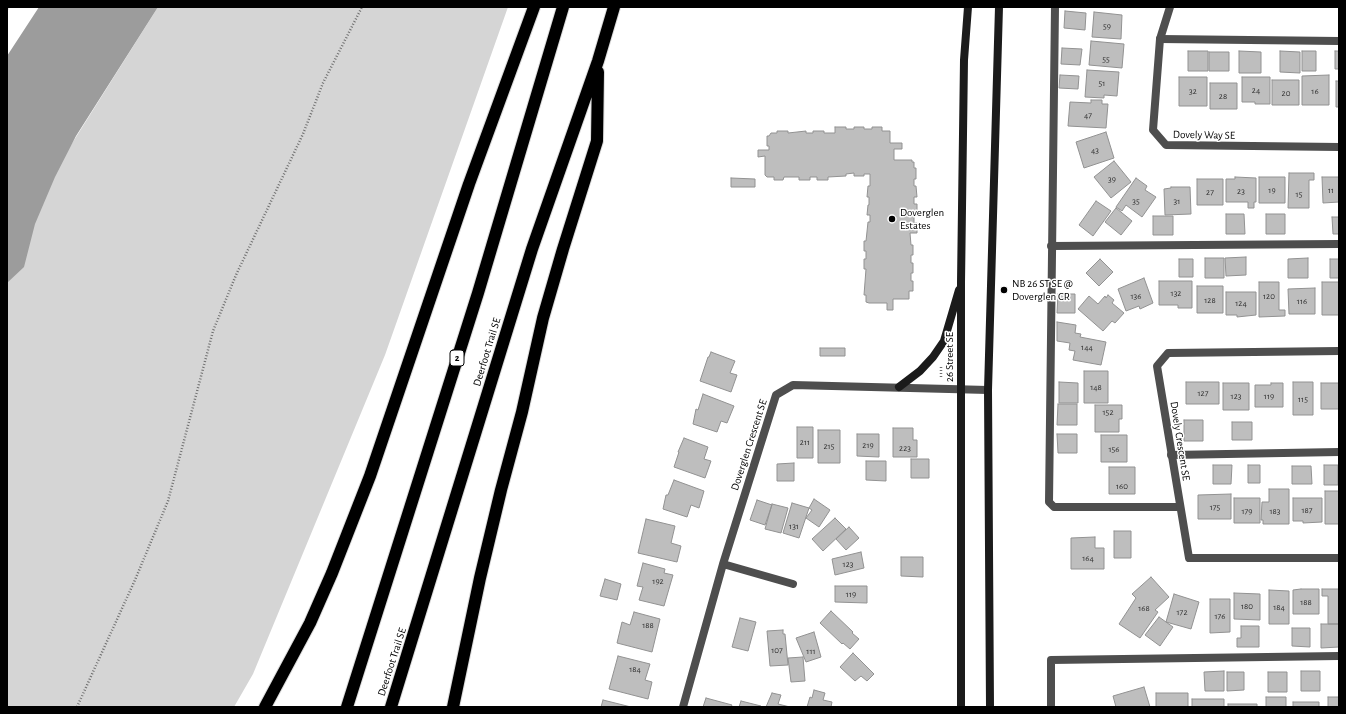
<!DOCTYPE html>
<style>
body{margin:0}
#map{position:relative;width:1346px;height:714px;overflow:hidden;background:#fff;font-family:"Alegreya Sans",sans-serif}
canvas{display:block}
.frame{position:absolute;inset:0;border:8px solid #000;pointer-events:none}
</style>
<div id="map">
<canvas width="1346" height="714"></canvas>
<div class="frame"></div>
</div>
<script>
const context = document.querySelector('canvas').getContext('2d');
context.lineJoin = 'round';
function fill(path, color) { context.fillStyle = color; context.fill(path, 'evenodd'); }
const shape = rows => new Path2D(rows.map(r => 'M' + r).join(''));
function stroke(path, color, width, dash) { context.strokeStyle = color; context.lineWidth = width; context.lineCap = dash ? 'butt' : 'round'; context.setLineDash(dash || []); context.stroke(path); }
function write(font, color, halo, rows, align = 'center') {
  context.font = font + ' "Alegreya Sans",sans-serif'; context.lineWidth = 3; context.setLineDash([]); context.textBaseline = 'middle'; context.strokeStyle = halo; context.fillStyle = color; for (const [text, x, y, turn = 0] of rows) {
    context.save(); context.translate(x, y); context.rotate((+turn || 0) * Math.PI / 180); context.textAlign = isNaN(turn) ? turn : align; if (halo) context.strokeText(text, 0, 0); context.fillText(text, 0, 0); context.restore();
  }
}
fill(shape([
 [158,7,508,7,385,355,253,674,234,707,7,707,7,243,47,183]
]), '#d5d5d5');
fill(shape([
 [39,7,158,7,76,136,55,177,35,224,24,267,7,283,7,56]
]), '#9c9c9c');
const building = shape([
 [1065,11,1086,13,1085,30,1064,28,1065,11],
 [1094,12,1122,15,1121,39,1092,37,1094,12],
 [1091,41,1124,44,1122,68,1089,65,1091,41],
 [1062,48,1082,49,1080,65,1061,64,1062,48],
 [1188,51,1208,51,1208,71,1188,71,1188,51],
 [1239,51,1261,52,1261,73,1239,73,1239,51],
 [1280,51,1300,52,1300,73,1280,72,1280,51],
 [1302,51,1316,51,1316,71,1302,71,1302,51],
 [1335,51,1339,51,1339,69,1335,69,1335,51],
 [1209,52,1229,52,1229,71,1209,71,1209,52],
 [1087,70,1119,72,1117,96,1104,95,1104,98,1085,97,1087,70],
 [1060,75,1079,76,1078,89,1059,88,1060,75],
 [1329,75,1329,105,1302,105,1302,76,1329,75],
 [1179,77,1207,77,1207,106,1179,106,1179,77],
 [1242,77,1270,77,1270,104,1255,104,1255,102,1242,102,1242,77],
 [1272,80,1299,80,1299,105,1272,105,1272,80],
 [1336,81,1339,81,1339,107,1336,107,1336,81],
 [1210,83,1237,83,1237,109,1210,109,1210,83],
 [1091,100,1102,100,1102,104,1108,104,1106,128,1068,126,1070,102,1091,103,1091,100],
 [835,127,846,127,846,129,854,129,854,127,864,127,864,129,872,129,872,127,882,127,882,131,890,131,890,143,902,143,902,149,894,149,894,160,912,160,912,162,914,162,914,168,916,168,916,179,914,179,914,186,916,186,917,197,914,197,914,204,917,204,917,215,914,215,914,223,917,223,917,233,910,233,911,245,913,245,913,255,911,255,911,263,913,263,913,273,911,273,911,281,913,281,913,291,909,291,909,299,893,299,893,310,887,310,887,303,869,303,866,302,866,295,864,295,866,269,864,269,864,259,866,259,866,251,864,251,864,241,866,241,868,222,870,222,870,215,867,215,868,205,869,205,869,197,867,197,868,186,870,186,870,174,864,174,864,176,854,176,854,173,846,174,846,176,828,177,828,180,817,180,817,177,810,177,810,180,799,180,799,177,784,177,783,180,774,180,774,177,767,177,765,175,765,156,758,157,758,150,769,150,769,146,767,146,767,136,769,136,771,133,777,133,777,131,788,131,788,133,806,131,806,133,813,133,813,131,824,131,824,133,835,133,835,127],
 [1106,132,1114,158,1084,168,1076,142,1106,132],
 [1114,161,1131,182,1111,198,1094,177,1114,161],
 [1289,173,1314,173,1314,180,1309,180,1309,208,1288,208,1289,173],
 [1235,177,1256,178,1256,202,1254,202,1254,208,1248,208,1248,202,1226,202,1226,179,1235,179,1235,177],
 [1259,177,1285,177,1285,203,1259,203,1259,177],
 [1322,177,1339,177,1339,202,1323,203,1322,177],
 [731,178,755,179,755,187,731,187,731,178],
 [1136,178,1147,186,1145,190,1156,197,1142,217,1126,205,1122,211,1116,207,1136,178],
 [1197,179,1223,179,1223,205,1197,205,1197,179],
 [1171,187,1190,187,1191,214,1165,215,1164,189,1171,188,1171,187],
 [1096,201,1111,211,1093,236,1079,225,1096,201],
 [1116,208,1132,221,1121,235,1105,222,1116,208],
 [1226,214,1244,214,1245,234,1226,234,1226,214],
 [1266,214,1285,214,1285,234,1266,234,1266,214],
 [1153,216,1173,216,1173,235,1153,235,1153,216],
 [1332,217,1339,217,1339,234,1333,234,1332,217],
 [1246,257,1246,275,1226,276,1225,258,1246,257],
 [1205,258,1224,258,1224,278,1205,278,1205,258],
 [1308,258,1308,278,1288,278,1288,259,1308,258],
 [1100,259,1113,272,1099,286,1086,273,1100,259],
 [1179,259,1193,259,1193,277,1179,277,1179,259],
 [1330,259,1339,259,1339,278,1330,278,1330,259],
 [1144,278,1153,303,1140,309,1139,306,1126,311,1118,289,1144,278],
 [1159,281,1192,281,1192,308,1178,308,1178,305,1159,305,1159,281],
 [1259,282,1279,282,1279,310,1285,310,1285,316,1259,317,1259,282],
 [1322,282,1339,282,1339,315,1322,315,1322,282],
 [1197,286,1223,286,1223,313,1197,313,1197,286],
 [1315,288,1315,314,1289,314,1288,289,1315,288],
 [1226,292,1256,292,1256,315,1237,317,1237,315,1226,315,1226,292],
 [1058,294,1075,294,1075,313,1057,313,1058,294],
 [1108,295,1114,300,1112,303,1124,313,1115,323,1112,321,1103,331,1078,309,1089,296,1098,304,1105,296,1106,298,1108,295],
 [1057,322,1076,325,1075,333,1081,334,1080,337,1106,342,1101,365,1073,360,1075,351,1069,350,1070,343,1057,341,1057,322],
 [820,348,845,348,845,356,820,356,820,348],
 [711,352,735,361,730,373,737,375,731,392,700,381,708,357,709,357,711,352],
 [1084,371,1108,371,1108,403,1084,403,1084,371],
 [1059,382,1078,383,1078,403,1059,403,1059,382],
 [1186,382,1219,382,1219,404,1186,404,1186,382],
 [1293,382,1313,382,1313,415,1293,415,1293,382],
 [1223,383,1249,383,1249,410,1223,410,1223,383],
 [1271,383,1283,383,1283,407,1255,407,1255,385,1271,385,1271,383],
 [1321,383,1339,383,1339,409,1321,409,1321,383],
 [703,394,734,406,727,423,721,421,717,432,693,424,696,409,698,410,703,394],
 [1058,404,1077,404,1077,425,1057,425,1058,404],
 [1095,405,1122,405,1122,419,1119,419,1119,432,1095,432,1095,405],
 [1184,420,1203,420,1203,441,1184,441,1184,420],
 [1232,422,1252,422,1252,440,1232,440,1232,422],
 [797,427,813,427,813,458,797,458,797,427],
 [893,428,913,428,913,440,917,440,917,457,893,457,893,428],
 [818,430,840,430,840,463,818,463,818,430],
 [857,434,879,434,879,457,857,456,857,434],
 [1057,434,1077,434,1077,453,1058,453,1057,434],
 [1101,435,1127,435,1127,462,1101,462,1101,435],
 [684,438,708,447,704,459,711,461,705,478,674,467,679,452,678,452,684,438],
 [911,459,929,459,929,478,911,478,911,459],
 [866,461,886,461,886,481,866,480,866,461],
 [794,463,794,481,777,481,777,464,794,463],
 [1213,465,1232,465,1231,484,1213,484,1213,465],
 [1248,465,1260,465,1260,483,1248,483,1248,465],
 [1324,465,1338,465,1338,485,1324,485,1324,465],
 [1292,466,1311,466,1312,484,1292,484,1292,466],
 [1109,467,1135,467,1135,494,1109,494,1109,467],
 [674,480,704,491,699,508,691,505,687,517,663,509,666,495,668,495,674,480],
 [1269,489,1289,489,1289,524,1263,524,1263,520,1261,520,1262,502,1269,502,1269,489],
 [1325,491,1339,491,1339,524,1325,524,1325,491],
 [1231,494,1231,519,1198,519,1198,495,1231,494],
 [1234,498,1260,498,1260,523,1234,523,1234,498],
 [1293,498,1322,498,1322,522,1303,523,1303,521,1293,521,1293,498],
 [814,499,830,510,819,527,806,518,812,510,809,508,814,499],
 [757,500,772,505,765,525,750,520,757,500],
 [792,503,809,508,799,538,783,533,792,503],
 [772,504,788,508,781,533,765,529,772,504],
 [835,518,846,529,823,551,812,539,835,518],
 [646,519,675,526,671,543,681,546,677,562,638,553,646,519],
 [849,527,859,538,846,550,836,539,849,527],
 [1114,531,1131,531,1131,558,1114,558,1114,531],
 [1095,537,1095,548,1104,548,1104,569,1071,569,1071,538,1095,537],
 [861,552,864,568,835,575,832,559,861,552],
 [901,557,923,557,923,577,901,576,901,557],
 [643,563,665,569,664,573,673,575,664,606,639,600,643,587,637,586,643,563],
 [1151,577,1169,597,1155,610,1158,612,1140,638,1119,624,1136,598,1132,594,1151,577],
 [605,579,621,584,617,600,600,596,605,579],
 [835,586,867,586,867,603,835,602,835,586],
 [1301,589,1319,589,1319,614,1293,614,1293,590,1301,589],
 [1322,589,1339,589,1339,624,1328,624,1328,596,1322,596,1322,589],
 [1269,590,1289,591,1289,624,1269,624,1269,590],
 [1234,593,1260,594,1260,620,1234,619,1234,593],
 [1174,594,1199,602,1191,629,1166,622,1174,594],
 [1210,599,1230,599,1230,632,1210,633,1210,599],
 [831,611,853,632,852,633,859,639,850,649,843,643,842,644,820,623,831,611],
 [634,612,660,619,652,652,617,643,622,622,630,625,634,612],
 [1159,617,1173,627,1160,646,1145,635,1159,617],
 [740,618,756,622,748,651,732,647,740,618],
 [1321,624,1339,624,1339,647,1321,648,1321,624],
 [1241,626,1259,626,1259,647,1237,647,1237,638,1241,638,1241,626],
 [1292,628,1310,628,1310,647,1292,646,1292,628],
 [783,630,783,634,785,634,788,665,770,666,767,631,783,630],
 [814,632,821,657,806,662,796,638,814,632],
 [853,653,874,674,867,681,861,676,855,681,840,667,853,653],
 [618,656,650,664,645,680,652,682,648,699,609,689,618,656],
 [803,657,805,681,791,682,788,658,803,657],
 [1224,671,1224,691,1205,691,1204,672,1224,671],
 [1301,671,1320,671,1320,691,1301,691,1301,671],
 [1227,672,1244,672,1244,690,1227,691,1227,672],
 [1268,672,1287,672,1287,692,1268,692,1268,672],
 [1144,687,1150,707,1116,707,1113,696,1144,687],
 [814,690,825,693,823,700,832,702,831,707,807,707,810,697,812,698,814,690],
 [772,693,781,695,778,704,790,707,766,707,772,693],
 [1156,693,1188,693,1188,707,1156,707,1156,693],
 [1266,697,1286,697,1286,707,1266,707,1266,697],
 [1328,697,1339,697,1339,707,1328,707,1328,697],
 [706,698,732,705,731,707,703,707,706,698],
 [1192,699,1224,699,1224,707,1192,707,1192,699],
 [603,700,631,707,601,707,603,700],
 [741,701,761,706,761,707,739,707,741,701],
 [1293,702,1319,702,1319,707,1293,707,1293,702],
 [1228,704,1257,704,1257,707,1228,707,1228,704]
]);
fill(building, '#bebebe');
stroke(building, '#929292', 1);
const highway = shape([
 [265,707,310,623,332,573,370,476,469,184,534,7],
 [347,707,478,293,563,7],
 [391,707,532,249,598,61,614,7],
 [453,707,480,578,501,490,522,412,543,318,563,249,597,141,598,72]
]);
stroke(highway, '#dbdbdb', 14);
stroke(shape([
 [7,9,8,7],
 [941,377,941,366],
 [77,707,135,580,168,501,213,331,236,275,303,134,323,83,362,7]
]), '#707070', 2.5, [1, 2]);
stroke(shape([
 [1055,7,1049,502,1054,507,1180,507],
 [1160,39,1339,41],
 [1051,246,1339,244],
 [1171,455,1339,452],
 [1051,707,1051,660,1339,656]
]), '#4e4e4e', 8);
stroke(shape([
 [1170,7,1160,39,1153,130,1166,145,1339,147],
 [1339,351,1168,353,1157,366,1189,558,1339,558],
 [723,564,793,584],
 [683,707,723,564,776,395,793,385,988,390]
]), '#4e4e4e', 8);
stroke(shape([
 [899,387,920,371,933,357,944,341,959,290],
 [961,707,961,282,964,60,968,7],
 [990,707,988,390,999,7]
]), '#1b1b1b', 8);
stroke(highway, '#000', 12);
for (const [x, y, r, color] of [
 [892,219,4,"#000"],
 [1004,290,4,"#000"]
]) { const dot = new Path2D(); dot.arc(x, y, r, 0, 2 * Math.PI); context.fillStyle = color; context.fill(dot); stroke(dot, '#fff', 1.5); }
write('9px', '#303030', null, [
 ["59",1107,26],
 ["55",1106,59],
 ["51",1102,83],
 ["24",1256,90],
 ["32",1193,91],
 ["16",1315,91],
 ["20",1286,93],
 ["28",1223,96],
 ["47",1088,115],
 ["43",1095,150],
 ["39",1112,179],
 ["19",1272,190],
 ["11",1331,190],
 ["23",1241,191],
 ["27",1210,192],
 ["15",1299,194],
 ["35",1136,201],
 ["31",1177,201],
 ["132",1176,293],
 ["136",1136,296],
 ["120",1269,296],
 ["128",1210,300],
 ["116",1302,301],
 ["124",1241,303],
 ["144",1087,347],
 ["148",1096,387],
 ["127",1203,393],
 ["123",1236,396],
 ["119",1269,396],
 ["115",1303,399],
 ["152",1108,412],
 ["211",805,442],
 ["219",868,445],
 ["215",829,446],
 ["223",905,448],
 ["156",1114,449],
 ["160",1122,486],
 ["175",1215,507],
 ["187",1307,510],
 ["179",1247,511],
 ["183",1275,511],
 ["131",794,526],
 ["164",1088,558],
 ["123",848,564],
 ["192",658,581],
 ["119",851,594],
 ["188",1306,602],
 ["180",1247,606],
 ["184",1279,607],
 ["168",1144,608],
 ["172",1182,612],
 ["176",1220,616],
 ["188",648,625],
 ["107",777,650],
 ["111",811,651],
 ["184",635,669]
]);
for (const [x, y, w] of [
 [457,358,14]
]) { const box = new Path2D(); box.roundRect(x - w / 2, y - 8, w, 16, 3); context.fillStyle = '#fff'; context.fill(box); stroke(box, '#000', 1); }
write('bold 10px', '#000', null, [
 ["2",457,358]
]);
write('11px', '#000', '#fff', [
 ["Dovely Way SE",1204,135,1],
 ["Deerfoot Trail SE",487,352,-73],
 ["26 Street SE",950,357,-90],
 ["Dovely Crescent SE",1180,441,81],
 ["Doverglen Crescent SE",749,445,-72],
 ["Deerfoot Trail SE",392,662,-72]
]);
write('11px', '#000', '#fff', [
 ["Doverglen",900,213],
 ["Estates",900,226],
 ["NB 26 ST SE @",1012,284],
 ["Doverglen CR",1012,297]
], 'left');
</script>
